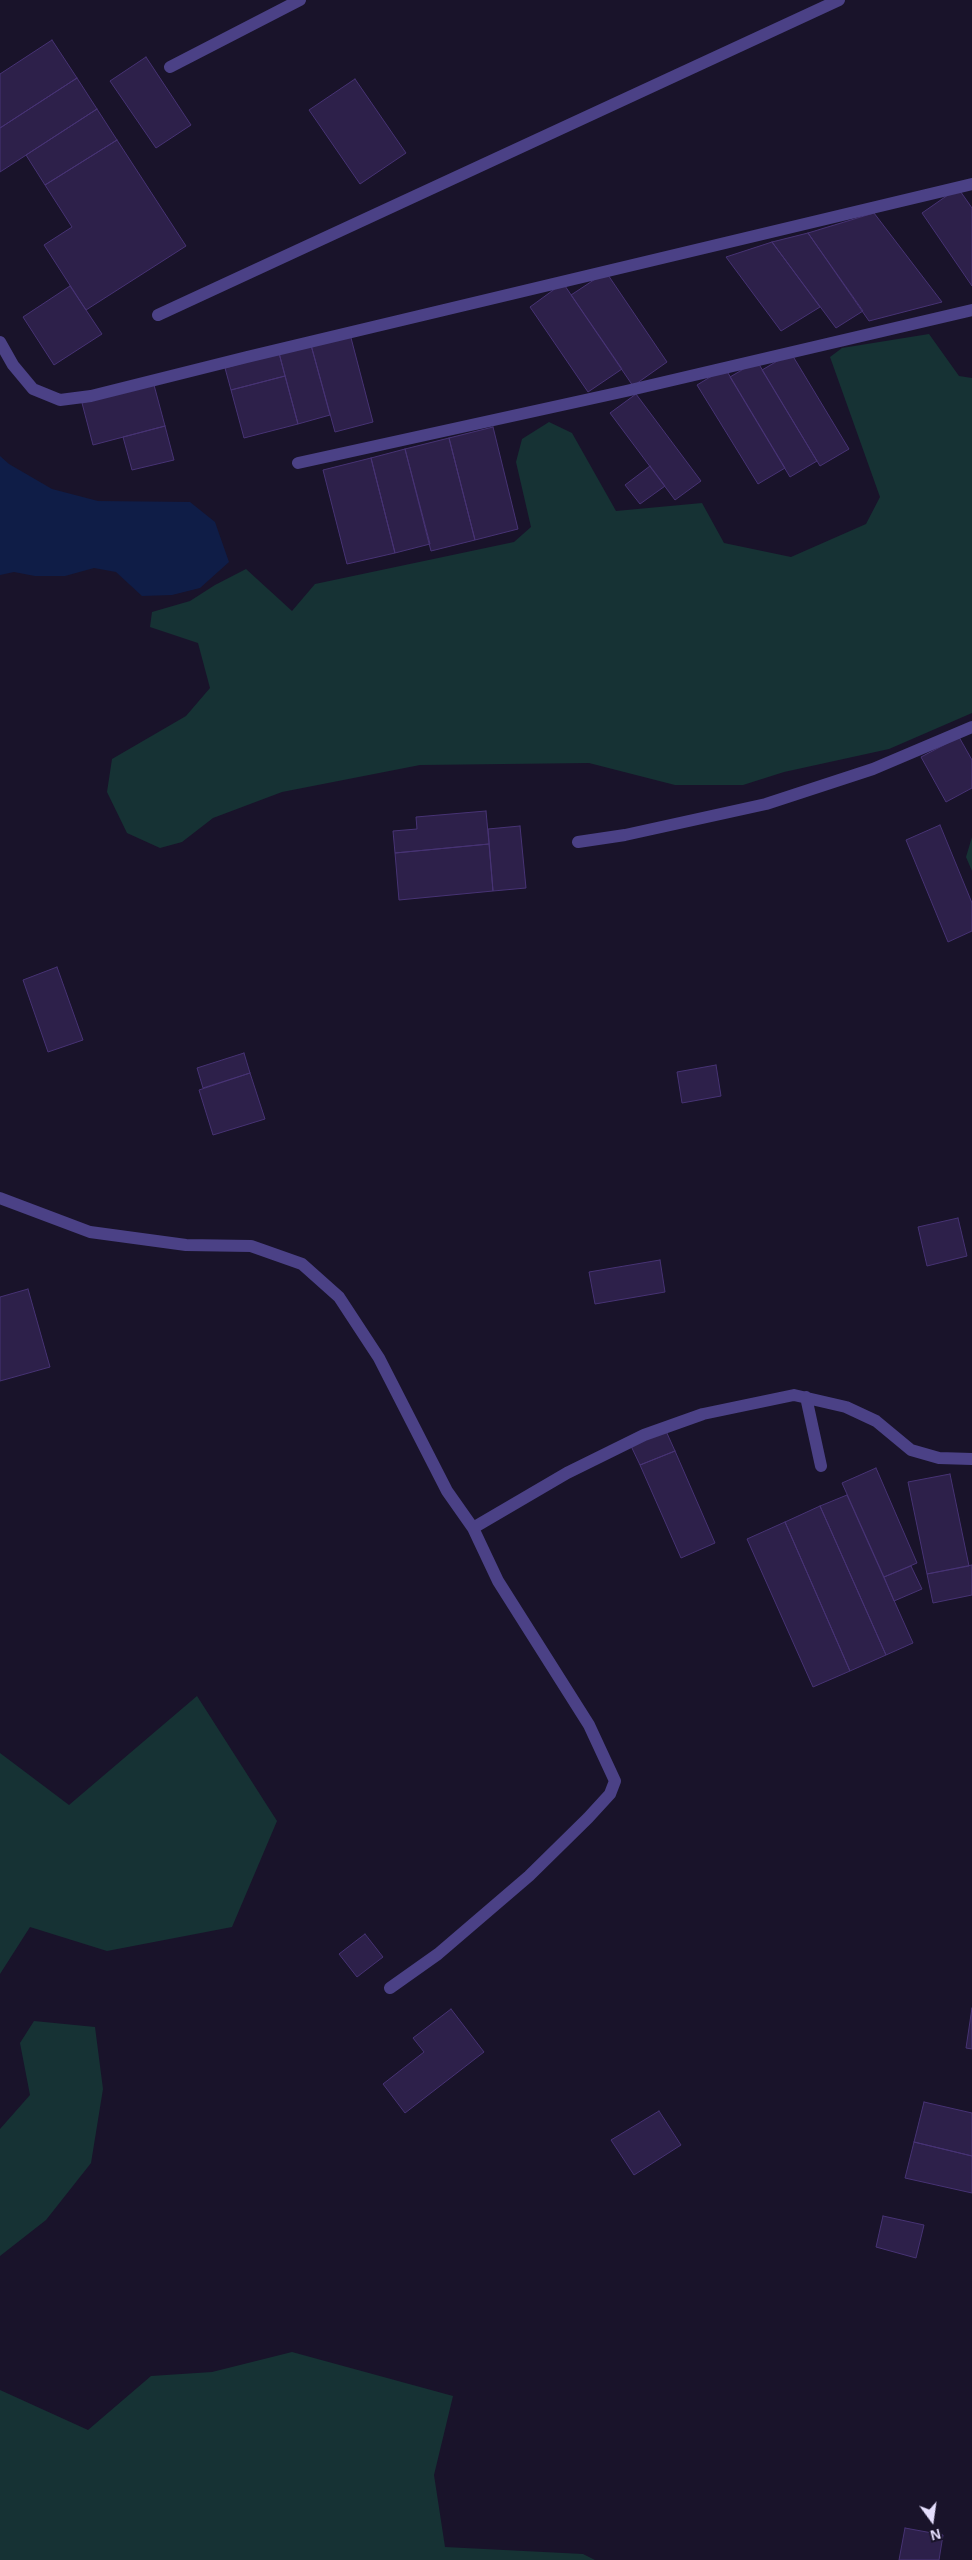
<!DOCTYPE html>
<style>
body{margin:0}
#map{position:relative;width:972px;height:2560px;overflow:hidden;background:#19132a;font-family:Helvetica,sans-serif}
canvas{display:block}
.north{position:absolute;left:907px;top:2495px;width:50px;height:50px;-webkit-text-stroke:4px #19132a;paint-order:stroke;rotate:166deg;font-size:14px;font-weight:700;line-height:20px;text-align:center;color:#e5defd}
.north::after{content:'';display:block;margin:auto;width:18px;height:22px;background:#e5defd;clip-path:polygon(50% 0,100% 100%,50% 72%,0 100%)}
</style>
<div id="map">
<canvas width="972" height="2560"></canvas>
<div class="north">N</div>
</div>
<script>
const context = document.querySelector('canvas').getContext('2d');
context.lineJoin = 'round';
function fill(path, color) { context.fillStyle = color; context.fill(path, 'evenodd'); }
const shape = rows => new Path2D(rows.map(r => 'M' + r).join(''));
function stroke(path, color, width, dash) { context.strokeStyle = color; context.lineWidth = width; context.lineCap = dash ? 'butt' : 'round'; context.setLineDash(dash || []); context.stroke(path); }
fill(shape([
 [929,334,959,376,972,378,972,713,889,749,784,772,743,785,675,785,589,763,420,765,282,792,213,818,182,842,160,848,127,833,107,792,112,759,186,716,210,688,198,643,150,627,152,612,190,601,215,585,246,569,292,611,315,584,514,542,531,527,516,462,522,439,549,422,572,433,616,511,702,503,724,543,791,557,866,524,880,497,830,357,842,348],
 [972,837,972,871,966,857],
 [197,1696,277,1821,232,1927,107,1951,30,1927,0,1974,0,1753,69,1805],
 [34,2021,95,2027,103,2089,91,2163,46,2220,0,2256,0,2129,30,2095,20,2043],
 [292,2352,453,2396,434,2475,445,2547,583,2554,595,2560,0,2560,0,2390,88,2430,151,2376,212,2372]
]), '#163234');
fill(shape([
 [0,456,9,464,52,489,98,501,190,502,215,522,229,562,200,588,172,595,142,596,116,572,94,568,65,576,35,576,14,572,0,575]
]), '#0f1d47');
const building = shape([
 [52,40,77,78,0,128,0,74,52,40],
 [146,57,191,125,156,148,110,81,146,57],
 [77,78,97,109,0,172,0,128,77,78],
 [355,79,406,153,360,184,309,110,355,79],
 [97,109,117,140,45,185,26,155,97,109],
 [117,140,186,246,86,310,44,245,72,227,45,185,117,140],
 [958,188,972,208,972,286,922,213,958,188],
 [874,213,942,302,869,321,808,233,874,213],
 [808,233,863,311,836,328,772,242,808,233],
 [772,242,820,307,781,331,726,257,772,242],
 [606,272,667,362,633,386,571,295,606,272],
 [563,283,622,369,588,392,530,307,563,283],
 [70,286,102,334,54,365,23,317,70,286],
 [350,334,373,422,335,432,311,345,350,334],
 [311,345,330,415,298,424,279,353,311,345],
 [279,353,285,376,231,390,225,368,279,353],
 [791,353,849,449,820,466,762,370,791,353],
 [757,361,817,461,790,477,730,377,757,361],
 [725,368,785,468,758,484,697,385,725,368],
 [285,376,298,424,244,438,231,390,285,376],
 [154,385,165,426,93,445,82,403,154,385],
 [636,394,701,481,675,500,610,413,636,394],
 [165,426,174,460,132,470,123,437,165,426],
 [493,427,518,529,475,540,449,438,493,427],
 [449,438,475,540,431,551,405,449,449,438],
 [405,449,430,544,395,553,371,458,405,449],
 [371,458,395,553,347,564,323,470,371,458],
 [650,466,665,486,640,504,625,485,650,466],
 [959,737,972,760,972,788,946,802,921,757,959,737],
 [486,811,489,844,395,853,393,831,417,829,416,817,486,811],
 [940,825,972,903,972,931,948,942,906,840,940,825],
 [520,826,526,888,493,891,488,829,520,826],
 [489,844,493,891,399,900,395,853,489,844],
 [57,967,83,1040,48,1052,23,980,57,967],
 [244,1053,250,1073,203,1088,197,1068,244,1053],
 [716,1065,721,1096,682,1103,677,1072,716,1065],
 [250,1073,265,1119,213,1135,199,1090,250,1073],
 [958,1218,967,1256,927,1266,918,1227,958,1218],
 [660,1260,665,1292,595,1304,589,1272,660,1260],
 [28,1289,50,1367,0,1381,0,1297,28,1289],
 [666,1431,675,1451,640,1465,631,1446,666,1431],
 [675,1451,715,1543,681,1558,640,1465,675,1451],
 [876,1468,917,1563,884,1577,842,1483,876,1468],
 [950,1474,969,1566,927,1574,908,1482,950,1474],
 [847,1495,913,1643,886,1655,820,1506,847,1495],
 [820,1506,886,1655,850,1671,785,1522,820,1506],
 [785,1522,850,1671,813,1687,747,1539,785,1522],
 [972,1565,972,1595,933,1603,927,1574,972,1565],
 [911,1566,922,1589,894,1601,884,1577,911,1566],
 [365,1934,383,1957,357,1977,339,1954,365,1934],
 [972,2008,972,2049,966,2048,972,2008],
 [451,2009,484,2052,405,2113,383,2084,424,2052,413,2038,451,2009],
 [924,2102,972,2113,972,2156,914,2142,924,2102],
 [659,2111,681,2145,634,2175,611,2140,659,2111],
 [914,2142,972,2156,972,2193,905,2178,914,2142],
 [883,2216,924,2225,916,2258,876,2247,883,2216],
 [905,2528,943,2535,939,2560,899,2560,905,2528]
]);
fill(building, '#2d204a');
stroke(building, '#473374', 1);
stroke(shape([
 [170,67,300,0],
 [158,315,839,0],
 [0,342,13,365,33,389,60,400,91,396,247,357,972,184],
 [298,463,626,391,972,310],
 [578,842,625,835,766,804,873,769,972,727],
 [0,1198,90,1232,186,1245,251,1246,302,1264,339,1297,379,1358,447,1491,473,1528],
 [806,1397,821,1466],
 [390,1988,438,1954,529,1876,588,1818,610,1794,615,1781,589,1725,498,1581,473,1528,567,1473,644,1435,703,1414,794,1395,846,1407,876,1421,911,1450,939,1458,972,1459]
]), '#4b4186', 12);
</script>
